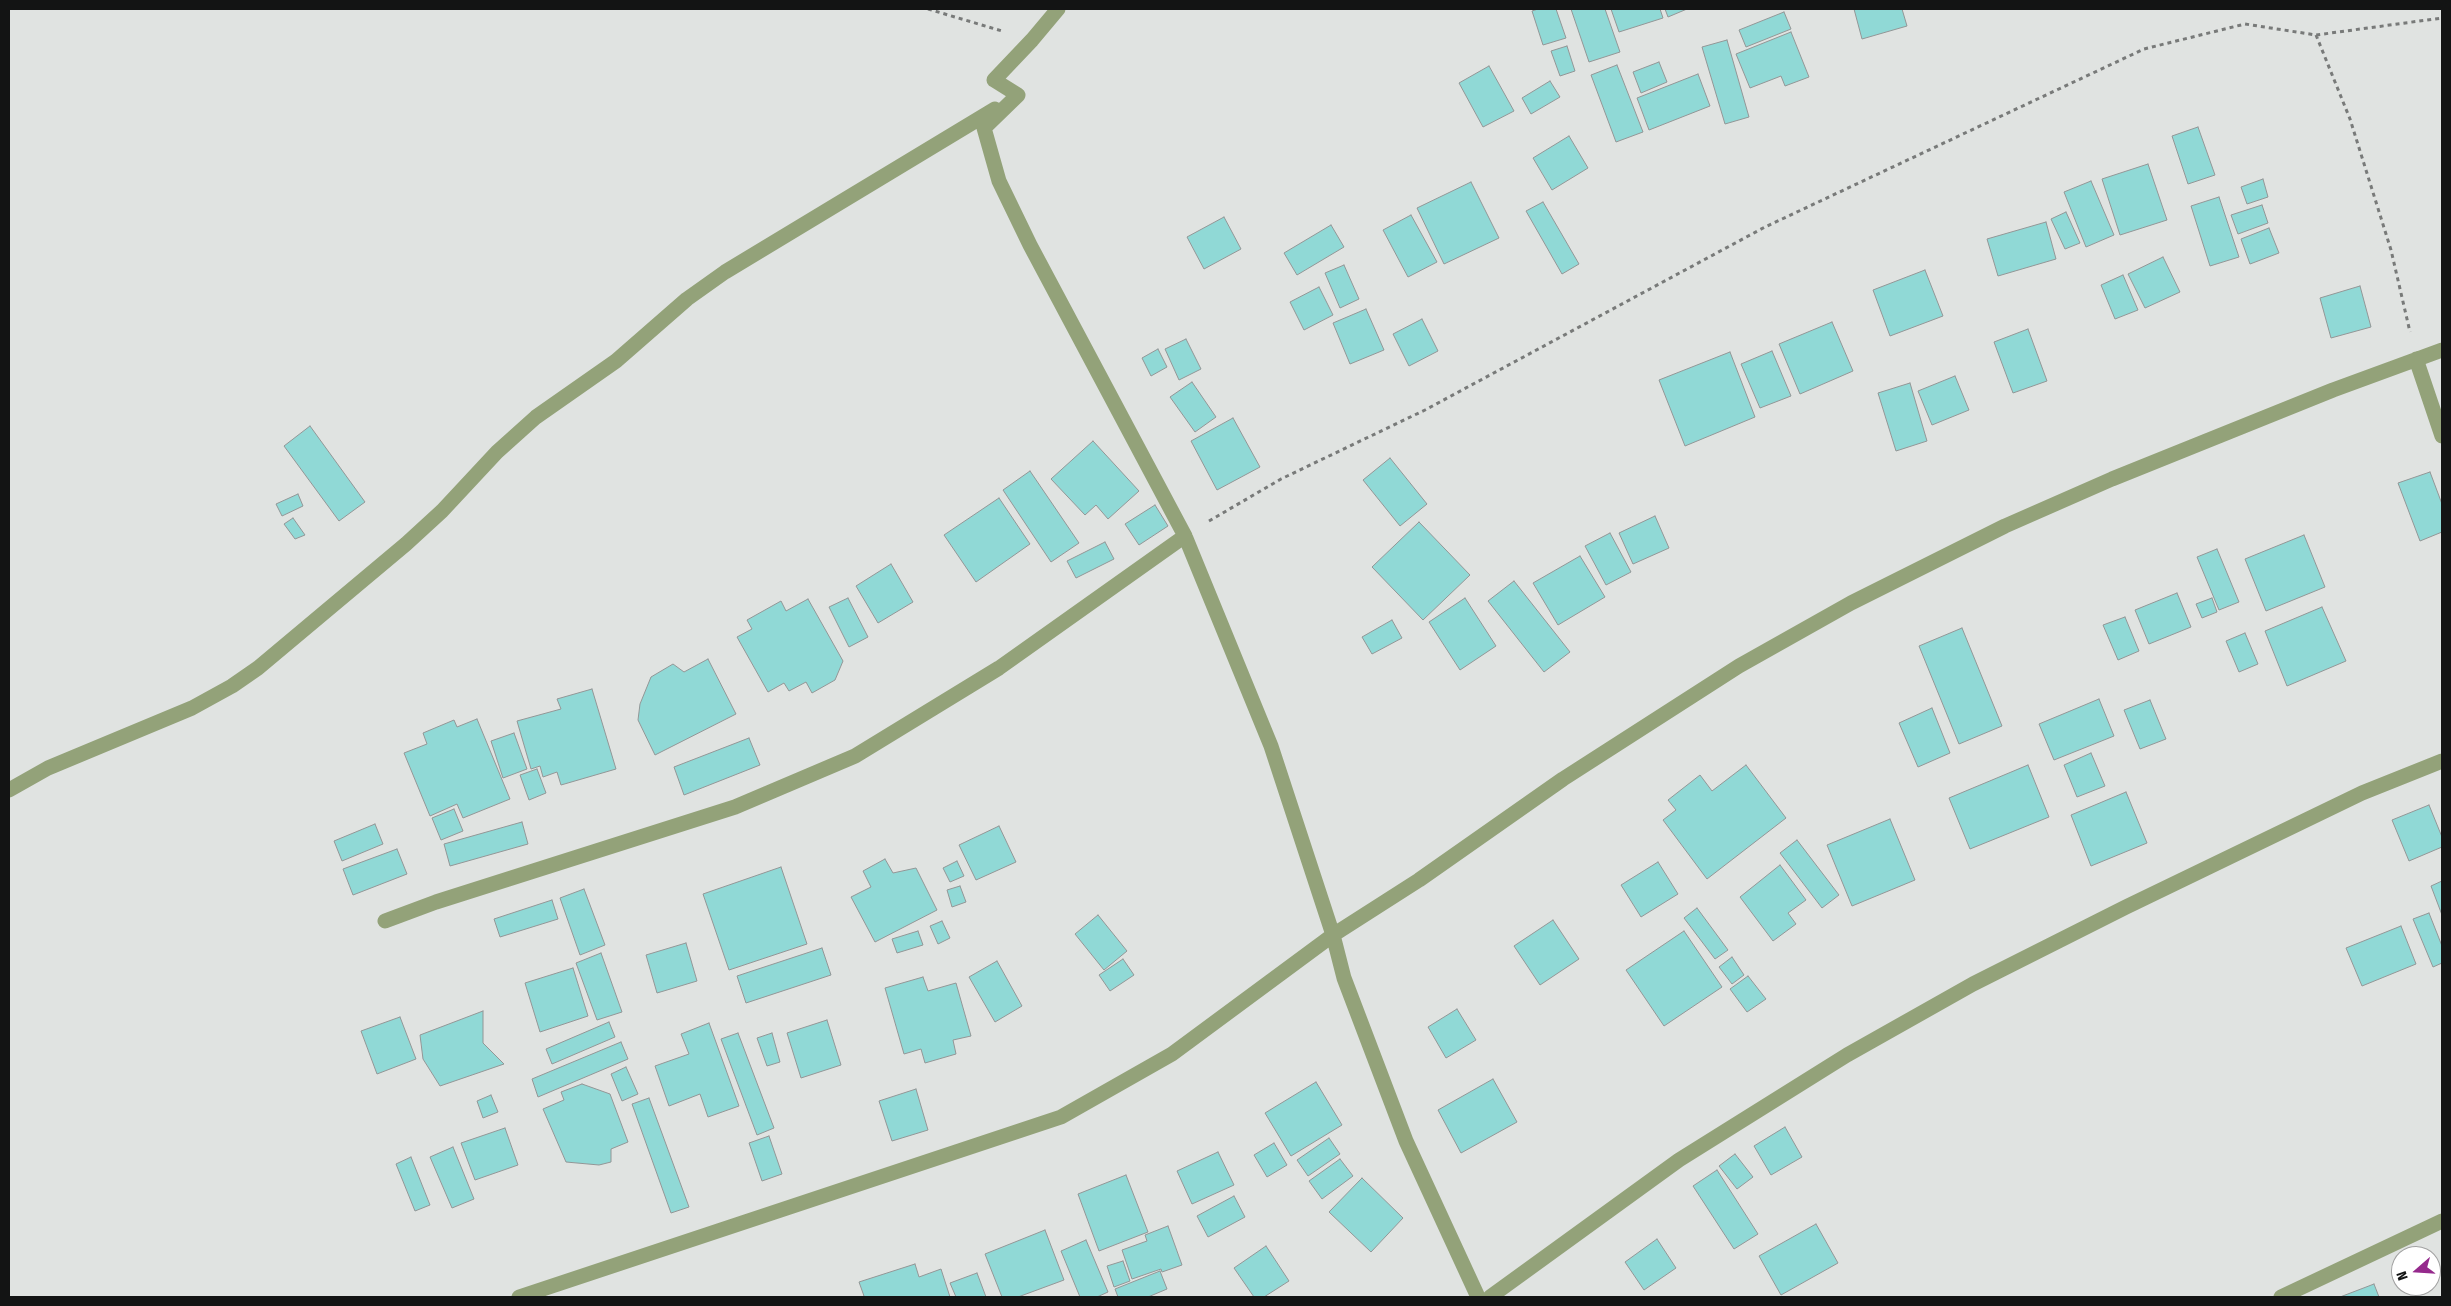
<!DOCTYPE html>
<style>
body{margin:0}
#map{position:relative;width:2451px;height:1306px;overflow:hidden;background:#e0e3e1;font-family:"Fira Sans Condensed",sans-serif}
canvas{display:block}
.frame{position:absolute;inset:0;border:10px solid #131414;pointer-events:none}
.north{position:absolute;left:2391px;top:1246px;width:50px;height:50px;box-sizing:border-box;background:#fff;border:1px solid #a1a1a1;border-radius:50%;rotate:251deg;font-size:14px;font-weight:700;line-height:20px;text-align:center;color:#131414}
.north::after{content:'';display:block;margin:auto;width:18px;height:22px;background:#95298c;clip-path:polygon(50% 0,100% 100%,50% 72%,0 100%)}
</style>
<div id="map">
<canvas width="2451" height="1306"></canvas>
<div class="frame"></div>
<div class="north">N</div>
</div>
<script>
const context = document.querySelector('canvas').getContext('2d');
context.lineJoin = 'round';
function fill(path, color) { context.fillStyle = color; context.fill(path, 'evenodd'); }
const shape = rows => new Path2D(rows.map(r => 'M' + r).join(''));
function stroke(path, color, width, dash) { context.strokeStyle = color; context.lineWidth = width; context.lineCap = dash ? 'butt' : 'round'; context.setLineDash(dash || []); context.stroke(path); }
const building = shape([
 [1538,9,1556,9,1566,38,1543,45,1532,11,1538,9],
 [1571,9,1605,9,1620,52,1589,62,1571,9],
 [1611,9,1660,9,1663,18,1619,32,1611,9],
 [1665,9,1687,9,1668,17,1665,9],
 [1854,9,1902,9,1907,26,1862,39,1854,9],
 [1784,12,1791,29,1746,47,1739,30,1784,12],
 [1791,32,1809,77,1785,86,1781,76,1750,88,1736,54,1791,32],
 [1727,40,1749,117,1725,124,1702,47,1727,40],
 [1567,46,1575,71,1560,76,1551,51,1567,46],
 [1659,62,1667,82,1641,93,1633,72,1659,62],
 [1617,65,1643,132,1616,142,1591,75,1617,65],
 [1489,66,1514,111,1483,127,1459,83,1489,66],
 [1698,74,1710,106,1649,130,1637,98,1698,74],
 [1550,81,1560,97,1531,114,1522,98,1550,81],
 [2198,127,2215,175,2188,184,2172,136,2198,127],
 [1569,136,1588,168,1552,190,1533,158,1569,136],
 [2148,164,2167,220,2120,235,2102,179,2148,164],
 [2263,179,2268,197,2247,204,2241,187,2263,179],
 [2091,181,2114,235,2086,247,2064,192,2091,181],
 [1471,182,1499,238,1444,264,1417,208,1471,182],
 [2219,197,2239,257,2210,266,2191,206,2219,197],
 [1543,202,1579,264,1562,274,1526,211,1543,202],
 [2262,205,2268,223,2238,234,2231,215,2262,205],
 [2066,212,2080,243,2065,249,2051,219,2066,212],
 [1411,215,1437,262,1408,277,1383,230,1411,215],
 [1224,217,1241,249,1204,269,1187,237,1224,217],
 [2046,222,2056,259,1998,276,1987,239,2046,222],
 [1331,225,1344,247,1297,275,1284,253,1331,225],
 [2269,228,2279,253,2250,264,2241,239,2269,228],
 [2163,257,2180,292,2145,308,2128,274,2163,257],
 [1344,265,1359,299,1340,308,1325,273,1344,265],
 [1925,270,1943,316,1890,336,1873,290,1925,270],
 [2123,275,2138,310,2115,319,2101,285,2123,275],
 [2360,286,2371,327,2331,338,2320,298,2360,286],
 [1319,287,1333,315,1304,330,1290,302,1319,287],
 [1366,309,1384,350,1350,364,1333,323,1366,309],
 [1422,319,1438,351,1409,366,1393,334,1422,319],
 [1832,322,1853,371,1800,394,1779,344,1832,322],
 [2028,329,2047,381,2013,393,1994,342,2028,329],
 [1186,339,1201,369,1179,380,1165,349,1186,339],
 [1158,349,1167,367,1151,376,1142,358,1158,349],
 [1772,351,1791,396,1760,408,1741,364,1772,351],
 [1730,352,1755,417,1685,446,1659,380,1730,352],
 [1955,376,1969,410,1932,425,1918,391,1955,376],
 [1192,382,1216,417,1195,432,1170,397,1192,382],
 [1910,383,1927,441,1896,451,1878,393,1910,383],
 [1233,418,1260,467,1217,490,1191,441,1233,418],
 [310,426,365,502,339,521,284,446,310,426],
 [1093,441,1139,491,1108,519,1096,505,1085,515,1051,479,1093,441],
 [1390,458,1427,504,1400,526,1363,480,1390,458],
 [1030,471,1079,543,1051,562,1003,490,1030,471],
 [2430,472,2442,504,2442,532,2420,541,2398,483,2430,472],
 [298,494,303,506,282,516,276,504,298,494],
 [999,498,1030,544,976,582,944,535,999,498],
 [1155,505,1168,526,1139,545,1125,524,1155,505],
 [1655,516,1669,548,1633,564,1619,533,1655,516],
 [293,518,305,535,295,539,284,524,293,518],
 [1419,522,1470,575,1423,620,1372,567,1419,522],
 [1610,533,1631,572,1606,585,1585,546,1610,533],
 [2304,535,2325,587,2266,611,2245,559,2304,535],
 [1105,542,1114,559,1076,578,1067,561,1105,542],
 [2217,549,2239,602,2219,610,2197,557,2217,549],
 [1580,556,1605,597,1558,625,1533,583,1580,556],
 [891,564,913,602,878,623,856,586,891,564],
 [1514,581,1570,652,1544,672,1488,601,1514,581],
 [2177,593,2191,627,2149,644,2135,610,2177,593],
 [848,598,868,637,849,647,829,607,848,598],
 [1465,598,1496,646,1460,670,1429,622,1465,598],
 [2212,598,2217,612,2202,618,2196,604,2212,598],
 [808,599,843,661,835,680,812,693,806,682,789,691,784,683,768,692,737,637,752,629,747,620,781,601,786,611,808,599],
 [2322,607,2346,661,2287,686,2265,631,2322,607],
 [2125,617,2139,651,2118,660,2103,625,2125,617],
 [1392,620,1402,638,1372,654,1362,637,1392,620],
 [1962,628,2002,726,1959,744,1919,646,1962,628],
 [2245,633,2258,664,2239,672,2226,641,2245,633],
 [708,659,736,714,655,755,638,720,640,704,651,677,673,664,684,672,708,659],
 [592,689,616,769,561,785,557,772,543,777,540,766,531,769,517,721,561,709,557,699,592,689],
 [2099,699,2114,736,2054,760,2039,724,2099,699],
 [2150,700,2166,739,2140,749,2124,710,2150,700],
 [1932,708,1950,753,1918,767,1899,723,1932,708],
 [477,719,510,799,463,818,457,804,430,816,404,753,427,744,423,733,454,720,457,727,477,719],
 [514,733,527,769,503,778,491,741,514,733],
 [749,738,760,765,684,795,674,767,749,738],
 [2091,753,2105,786,2077,797,2064,765,2091,753],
 [1746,765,1786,818,1707,879,1663,820,1676,810,1668,800,1700,775,1712,791,1746,765],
 [2028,765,2049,817,1970,849,1949,798,2028,765],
 [537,769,546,793,529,800,520,775,537,769],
 [2126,792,2147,843,2091,866,2071,815,2126,792],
 [2429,805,2442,837,2442,847,2409,861,2392,820,2429,805],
 [454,809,463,831,441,840,432,818,454,809],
 [1890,819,1915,880,1852,906,1827,845,1890,819],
 [522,822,528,844,450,866,444,844,522,822],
 [375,824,383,844,342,861,334,841,375,824],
 [999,826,1016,862,976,880,959,845,999,826],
 [1797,840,1839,895,1822,908,1780,853,1797,840],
 [397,849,407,874,353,895,343,869,397,849],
 [885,859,893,873,916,868,937,910,875,942,851,897,871,887,863,871,885,859],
 [957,861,964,876,950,882,943,868,957,861],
 [1658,862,1678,894,1641,917,1621,885,1658,862],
 [1780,865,1806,900,1788,913,1796,924,1773,941,1740,897,1780,865],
 [781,867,807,944,729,970,703,894,781,867],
 [2442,881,2442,915,2431,886,2442,881],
 [960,886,966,902,952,907,947,890,960,886],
 [584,889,605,945,580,955,560,898,584,889],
 [552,900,558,919,500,937,494,919,552,900],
 [1697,908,1728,950,1715,959,1684,918,1697,908],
 [2429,913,2442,946,2442,963,2433,967,2413,919,2429,913],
 [1098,915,1127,951,1104,970,1075,934,1098,915],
 [1553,920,1579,959,1540,985,1514,946,1553,920],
 [942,921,950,938,938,944,930,926,942,921],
 [2401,926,2416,964,2362,986,2346,948,2401,926],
 [918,931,923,945,897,953,892,939,918,931],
 [1684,931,1722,987,1664,1026,1626,970,1684,931],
 [686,943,697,981,657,993,646,955,686,943],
 [822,948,831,975,746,1003,737,976,822,948],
 [601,953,622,1012,597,1020,576,963,601,953],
 [1732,957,1744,975,1732,984,1719,967,1732,957],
 [1123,959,1134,975,1110,991,1099,975,1123,959],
 [997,961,1022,1006,995,1022,969,977,997,961],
 [573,968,588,1016,540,1032,525,983,573,968],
 [1748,976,1766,999,1747,1012,1730,989,1748,976],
 [923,977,928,991,956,983,971,1036,953,1040,956,1054,925,1063,921,1049,904,1054,885,988,923,977],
 [1457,1009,1476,1040,1446,1058,1428,1027,1457,1009],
 [483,1011,483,1043,504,1064,440,1086,423,1059,420,1035,483,1011],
 [400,1017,416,1059,377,1074,361,1031,400,1017],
 [827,1020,841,1065,801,1078,787,1033,827,1020],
 [609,1022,615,1037,552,1064,546,1049,609,1022],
 [709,1023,739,1106,708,1117,700,1094,669,1106,655,1066,689,1054,681,1034,709,1023],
 [738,1033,774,1128,757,1135,721,1039,738,1033],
 [772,1033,780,1062,767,1066,757,1038,772,1033],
 [621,1042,628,1059,538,1097,532,1079,621,1042],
 [626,1067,638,1094,622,1101,611,1074,626,1067],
 [1493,1079,1517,1122,1461,1153,1438,1110,1493,1079],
 [1316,1082,1342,1125,1291,1156,1265,1113,1316,1082],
 [582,1084,610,1094,628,1142,611,1149,611,1162,599,1165,566,1162,543,1109,564,1100,561,1092,582,1084],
 [916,1089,928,1130,892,1141,879,1101,916,1089],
 [491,1095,498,1112,483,1118,477,1101,491,1095],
 [649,1098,689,1207,671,1213,632,1104,649,1098],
 [1785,1127,1802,1157,1771,1175,1754,1146,1785,1127],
 [505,1128,518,1165,475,1180,461,1143,505,1128],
 [769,1136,782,1174,762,1181,749,1143,769,1136],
 [1329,1138,1340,1154,1308,1176,1297,1160,1329,1138],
 [1274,1143,1287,1165,1267,1177,1254,1155,1274,1143],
 [453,1147,474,1199,452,1208,430,1157,453,1147],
 [1218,1152,1234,1185,1192,1204,1177,1171,1218,1152],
 [1735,1154,1753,1177,1737,1189,1719,1166,1735,1154],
 [411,1157,430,1205,415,1211,396,1164,411,1157],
 [1340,1159,1353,1176,1322,1199,1309,1181,1340,1159],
 [1717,1170,1758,1234,1734,1249,1693,1186,1717,1170],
 [1126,1175,1148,1232,1099,1251,1078,1194,1126,1175],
 [1362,1178,1403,1218,1371,1252,1329,1212,1362,1178],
 [1234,1196,1245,1217,1208,1237,1197,1216,1234,1196],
 [1816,1224,1838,1263,1781,1295,1759,1256,1816,1224],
 [1168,1226,1182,1265,1162,1272,1161,1269,1132,1279,1122,1250,1147,1241,1145,1235,1168,1226],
 [1045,1230,1064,1280,1018,1297,1002,1297,985,1254,1045,1230],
 [1657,1239,1676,1268,1644,1290,1625,1262,1657,1239],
 [1086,1240,1108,1292,1097,1297,1080,1297,1061,1251,1086,1240],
 [1266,1246,1289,1281,1264,1297,1254,1297,1234,1268,1266,1246],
 [1123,1261,1130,1281,1114,1287,1107,1266,1123,1261],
 [915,1264,919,1277,941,1269,950,1297,861,1297,864,1296,859,1282,915,1264],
 [1160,1271,1167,1289,1148,1297,1118,1297,1115,1289,1160,1271],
 [977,1273,986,1297,956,1297,950,1283,977,1273],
 [2374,1284,2379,1297,2340,1297,2374,1284]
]);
fill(building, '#90d9d6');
stroke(building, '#929696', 1);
stroke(shape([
 [928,9,1002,31],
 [2316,35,2350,119,2391,250,2410,332],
 [1209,521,1281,479,1425,410,1765,227,2144,49,2245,24,2316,35,2442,18]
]), '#787a79', 3, [4, 4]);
stroke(shape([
 [1058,9,1032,40,994,80,1018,95,984,128,999,181,1030,245,1185,536,1271,746,1333,935,1344,978,1406,1141,1478,1297],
 [2416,359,2442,436],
 [9,790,48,768,192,708,232,686,258,668,406,544,442,511,497,452,536,417,616,361,687,299,725,272,995,109],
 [385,921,436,902,735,807,855,756,999,668,1185,536],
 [519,1297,1061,1117,1172,1054,1333,935,1419,880,1563,779,1739,666,1851,603,2005,526,2112,479,2333,390,2442,350],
 [1490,1297,1679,1160,1847,1055,1973,984,2126,907,2362,793,2442,761],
 [2281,1297,2442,1221]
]), '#93a279', 15);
</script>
